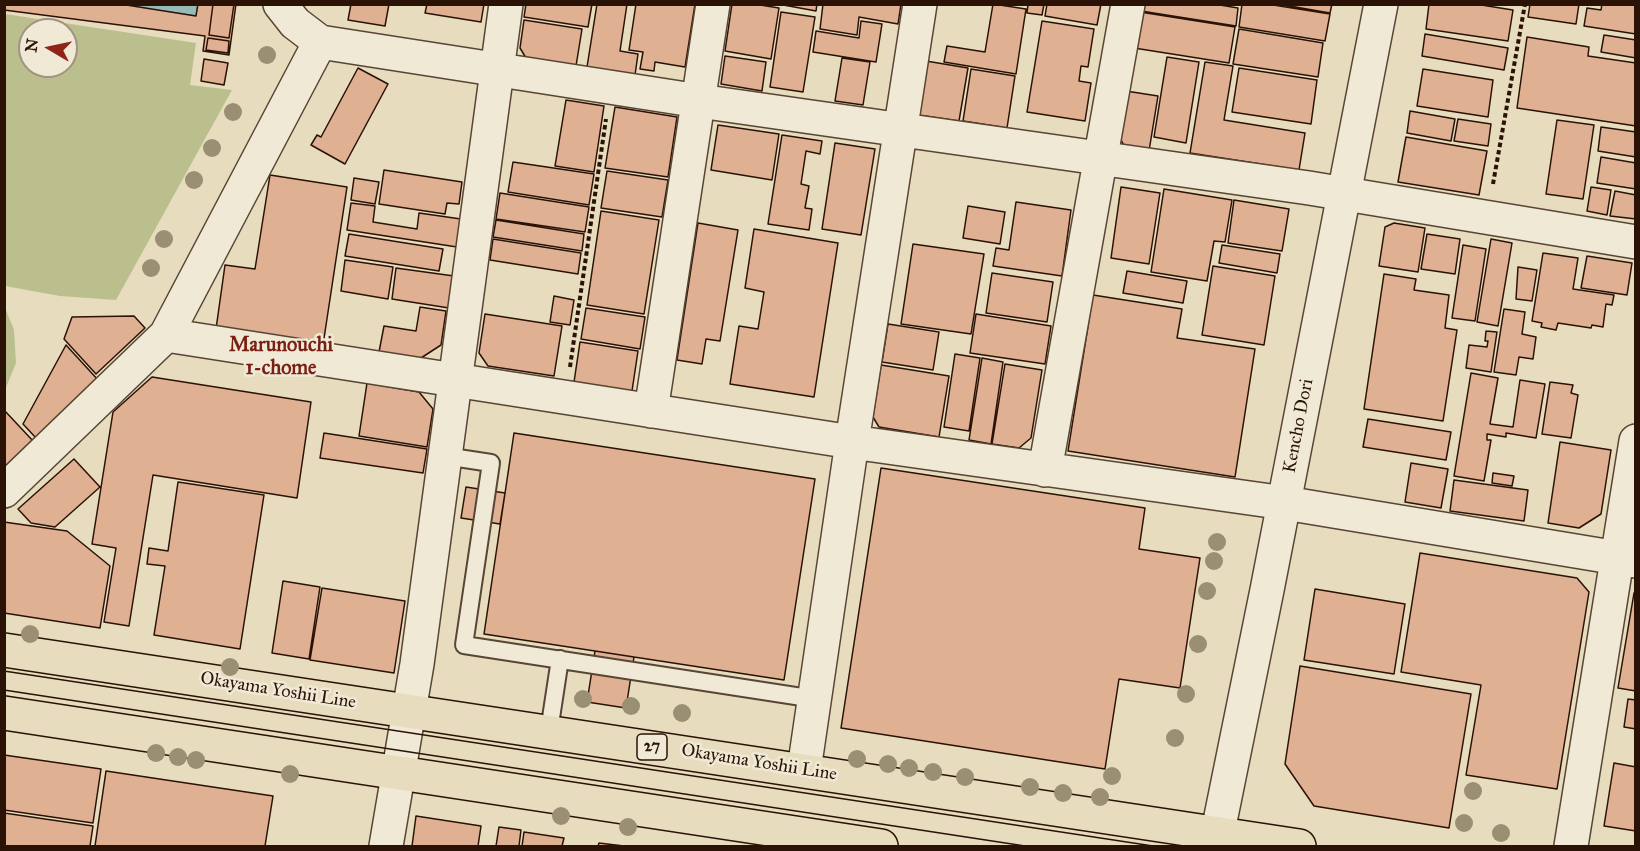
<!DOCTYPE html>
<style>
body{margin:0}
#map{position:relative;width:1640px;height:851px;overflow:hidden;background:#e7ddbe;font-family:"IM FELL Great Primer",serif}
canvas{display:block}
.frame{position:absolute;inset:0;border:6px solid #2a1207;pointer-events:none}
.north{position:absolute;left:18px;top:18px;width:60px;height:60px;box-sizing:border-box;background:#efe9d5;border:2px solid #a09383;border-radius:50%;rotate:279deg;font-size:16px;font-weight:700;line-height:24px;text-align:center;color:#2a1207}
.north::after{content:'';display:block;margin:auto;width:21px;height:27px;background:#8f2418;clip-path:polygon(50% 0,100% 100%,50% 72%,0 100%)}
</style>
<div id="map">
<canvas width="1640" height="851"></canvas>
<div class="frame"></div>
<div class="north">N</div>
</div>
<script>
const context = document.querySelector('canvas').getContext('2d');
context.lineJoin = 'round';
function fill(path, color) { context.fillStyle = color; context.fill(path, 'evenodd'); }
const shape = rows => new Path2D(rows.map(r => 'M' + r).join(''));
function stroke(path, color, width, dash) { context.strokeStyle = color; context.lineWidth = width; context.lineCap = dash ? 'butt' : 'round'; context.setLineDash(dash || []); context.stroke(path); }
function write(font, color, halo, rows, align = 'center') {
  context.font = font + ' "IM FELL Great Primer",serif'; context.lineWidth = 5; context.setLineDash([]); context.textBaseline = 'middle'; context.strokeStyle = halo; context.fillStyle = color; for (const [text, x, y, turn = 0] of rows) {
    context.save(); context.translate(x, y); context.rotate((+turn || 0) * Math.PI / 180); context.textAlign = isNaN(turn) ? turn : align; if (halo) context.strokeText(text, 0, 0); context.fillText(text, 0, 0); context.restore();
  }
}
fill(shape([
 [5,14,196,43,190,85,232,90,116,300,60,296,5,286],
 [30,30,66,30,66,66,30,66],
 [4,305,14,330,16,363,5,390]
]), '#bbbf8e');
const water = shape([
 [120,5,198,5,196,16,120,5]
]);
fill(water, '#97bbb6');
stroke(water, '#6b7770', 1.5);
const building = shape([
 [4,4,120,4,196,16,198,4,213,4,209,35,229,38,234,4,236,4,229,55,203,51,205,36,4,10,4,4],
 [208,38,229,41,228,53,206,50,208,38],
 [213,4,234,4,229,38,209,35,213,4],
 [351,4,389,4,385,26,348,20,351,4],
 [427,4,484,4,481,22,425,13,427,4],
 [526,4,592,4,588,27,524,17,526,4],
 [597,4,627,4,620,51,638,54,635,75,587,67,597,4],
 [636,4,695,4,685,67,655,62,654,71,640,69,643,52,629,50,636,4],
 [732,4,754,4,779,8,771,59,725,51,732,4],
 [778,4,817,4,816,11,778,4],
 [823,4,901,4,898,24,859,17,857,35,820,29,823,4],
 [993,4,1026,9,1016,74,944,62,947,46,985,52,993,4],
 [1028,4,1044,4,1042,15,1027,13,1028,4],
 [1047,4,1101,4,1097,25,1045,16,1047,4],
 [1142,4,1214,4,1238,8,1236,26,1141,11,1142,4],
 [1242,4,1267,4,1330,14,1325,41,1239,27,1242,4],
 [1278,4,1332,4,1330,13,1278,4],
 [1429,4,1475,4,1513,10,1508,41,1426,29,1429,4],
 [1530,4,1579,4,1576,24,1528,17,1530,4],
 [1602,4,1636,4,1636,34,1584,26,1587,8,1601,10,1602,4],
 [781,12,815,17,803,92,770,87,781,12],
 [1140,12,1235,27,1229,63,1134,48,1140,12],
 [524,20,582,29,576,66,526,58,520,48,524,20],
 [861,21,882,24,876,62,813,52,816,31,859,38,861,21],
 [1042,21,1094,29,1088,67,1081,66,1079,81,1091,83,1085,121,1027,112,1042,21],
 [1239,29,1323,43,1318,77,1233,64,1239,29],
 [1425,34,1508,48,1504,70,1422,56,1425,34],
 [1604,35,1636,40,1636,58,1601,52,1604,35],
 [1527,37,1589,47,1588,56,1636,63,1636,126,1517,108,1527,37],
 [208,38,229,41,228,53,206,50,208,38],
 [725,56,766,62,762,91,721,84,725,56],
 [1167,57,1199,62,1186,143,1154,137,1167,57],
 [842,58,870,62,863,105,835,101,842,58],
 [204,59,228,63,224,85,201,81,204,59],
 [926,61,968,68,959,121,918,115,926,61],
 [1205,62,1233,66,1224,120,1305,133,1299,170,1190,153,1205,62],
 [358,68,388,84,345,164,311,145,317,135,321,137,358,68],
 [1239,68,1317,80,1311,124,1232,112,1239,68],
 [971,69,1015,76,1007,128,963,121,971,69],
 [1423,69,1493,80,1488,117,1417,106,1423,69],
 [1126,91,1158,96,1149,151,1125,147,1119,137,1126,91],
 [566,100,604,106,594,172,555,166,566,100],
 [615,107,677,117,668,177,605,168,615,107],
 [1410,111,1455,119,1451,141,1407,133,1410,111],
 [1458,119,1491,124,1488,146,1454,141,1458,119],
 [1557,120,1594,125,1583,199,1546,194,1557,120],
 [718,125,779,134,772,180,711,170,718,125],
 [1601,127,1636,132,1636,157,1598,151,1601,127],
 [782,135,822,141,820,154,806,151,801,184,809,186,805,208,812,209,809,230,768,224,782,135],
 [1406,137,1487,151,1479,195,1398,182,1406,137],
 [835,143,875,149,861,235,822,229,835,143],
 [1601,157,1636,163,1636,189,1597,183,1601,157],
 [513,162,594,174,589,205,508,192,513,162],
 [384,170,462,182,459,204,447,203,445,214,379,204,384,170],
 [607,171,668,180,662,217,601,208,607,171],
 [270,175,347,187,323,345,216,329,225,265,255,269,270,175],
 [354,178,379,182,375,204,351,200,354,178],
 [1121,187,1160,193,1149,264,1111,258,1121,187],
 [1591,187,1611,190,1607,215,1587,211,1591,187],
 [1164,189,1232,200,1225,242,1214,241,1207,281,1151,272,1164,189],
 [1615,191,1636,195,1636,219,1610,216,1615,191],
 [500,193,589,207,585,232,496,219,500,193],
 [1234,200,1289,209,1282,251,1228,243,1234,200],
 [1016,202,1071,210,1062,276,993,266,996,248,1009,250,1016,202],
 [351,203,375,206,373,222,417,229,419,213,461,219,457,247,347,230,351,203],
 [968,206,1005,212,1000,244,963,238,968,206],
 [601,211,659,220,644,314,587,305,601,211],
 [496,220,584,234,582,251,493,237,496,220],
 [698,223,738,230,720,341,706,339,702,364,677,360,698,223],
 [1394,223,1425,228,1418,272,1379,266,1385,227,1394,223],
 [754,229,838,243,814,397,730,384,739,326,758,329,764,292,745,288,754,229],
 [349,234,443,249,439,271,345,256,349,234],
 [1427,234,1460,239,1455,274,1421,269,1427,234],
 [493,239,581,253,578,274,490,260,493,239],
 [1491,239,1512,243,1498,326,1477,322,1491,239],
 [913,244,984,254,971,334,901,324,913,244],
 [1222,245,1280,254,1277,273,1219,263,1222,245],
 [1463,245,1486,249,1475,321,1452,318,1463,245],
 [1543,253,1578,258,1573,289,1614,295,1612,305,1606,304,1603,327,1592,325,1591,328,1558,323,1556,330,1541,327,1542,323,1532,321,1543,253],
 [1587,256,1632,263,1627,295,1581,288,1587,256],
 [345,260,393,267,388,299,341,291,345,260],
 [1213,266,1275,276,1264,345,1202,335,1213,266],
 [1518,267,1537,270,1532,301,1516,299,1518,267],
 [396,268,454,276,449,308,392,299,396,268],
 [1127,271,1187,281,1183,303,1123,293,1127,271],
 [992,273,1053,282,1047,322,986,313,992,273],
 [1384,274,1416,279,1414,290,1449,295,1445,328,1457,330,1443,421,1364,409,1384,274],
 [1093,295,1182,309,1177,338,1255,349,1235,477,1068,451,1093,295],
 [554,296,574,300,570,325,550,322,554,296],
 [420,307,446,311,441,345,421,358,379,352,384,326,416,331,420,307],
 [586,308,645,317,640,349,581,339,586,308],
 [1504,309,1525,312,1522,334,1536,337,1533,359,1519,357,1516,375,1494,372,1504,309],
 [485,314,562,326,554,376,488,366,479,353,485,314],
 [976,314,1051,326,1045,364,970,353,976,314],
 [134,316,145,328,96,374,64,339,72,317,134,316],
 [888,324,939,332,933,370,882,362,888,324],
 [1486,331,1497,332,1491,372,1466,368,1469,345,1487,347,1488,341,1485,341,1486,331],
 [580,342,638,351,632,391,574,382,580,342],
 [66,345,99,381,36,438,23,424,66,345],
 [955,354,980,358,969,431,944,427,955,354],
 [982,358,1003,362,991,444,969,440,982,358],
 [1005,364,1042,370,1031,438,1019,448,992,444,1005,364],
 [881,365,949,376,939,437,879,427,873,417,881,365],
 [1471,373,1498,378,1490,424,1513,427,1520,380,1545,384,1536,438,1506,433,1506,437,1487,434,1487,440,1491,440,1484,481,1454,476,1471,373],
 [152,377,311,402,297,498,153,475,129,626,104,622,116,548,92,544,113,412,152,377],
 [1550,382,1573,385,1571,393,1578,395,1571,438,1542,434,1550,382],
 [367,383,419,392,433,409,427,447,359,436,367,383],
 [4,410,34,442,4,469,4,410],
 [1368,419,1451,432,1446,460,1363,447,1368,419],
 [324,433,427,449,423,473,320,458,324,433],
 [514,433,815,479,784,680,484,634,514,433],
 [1560,442,1611,450,1601,514,1579,528,1548,523,1560,442],
 [74,459,100,487,55,527,31,523,18,509,74,459],
 [1411,463,1448,469,1441,508,1405,502,1411,463],
 [881,468,1145,508,1139,549,1200,558,1180,688,1119,679,1105,769,841,728,881,468],
 [1493,473,1514,476,1512,486,1492,483,1493,473],
 [1454,480,1528,490,1524,521,1450,511,1454,480],
 [178,482,264,495,240,649,154,635,165,566,147,564,149,548,168,551,178,482],
 [466,487,505,493,500,524,461,518,466,487],
 [4,522,67,531,110,566,100,628,4,613,4,522],
 [1420,553,1577,578,1589,592,1557,789,1466,775,1481,685,1401,672,1420,553],
 [283,581,320,587,309,659,272,653,283,581],
 [322,588,405,601,394,673,310,660,322,588],
 [1315,589,1405,604,1394,674,1304,660,1315,589],
 [1636,592,1636,691,1618,688,1634,593,1636,592],
 [595,651,634,657,626,708,587,702,595,651],
 [1300,666,1471,694,1449,828,1314,806,1285,764,1300,666],
 [1628,699,1636,700,1636,729,1624,727,1628,699],
 [4,755,101,769,93,823,4,810,4,755],
 [1614,763,1636,767,1636,831,1604,826,1614,763],
 [106,771,273,796,265,846,95,846,106,771],
 [4,813,93,826,90,846,4,846,4,813],
 [416,816,481,826,478,846,412,846,416,816],
 [499,827,521,830,519,846,496,846,499,827],
 [524,832,564,838,562,846,522,846,524,832],
 [599,843,624,846,598,846,599,843]
]);
fill(building, '#e0b092');
stroke(building, '#2a1207', 1.5);
const service = shape([
 [445,456,491,463,464,645,815,699],
 [549,731,560,659]
]);
const minor = shape([
 [280,4,295,23,320,42,699,101,1309,188,1636,242],
 [166,335,852,442,1285,503,1636,561],
 [651,411,713,4],
 [1045,470,1128,4],
 [4,491,166,335,320,42],
 [804,770,852,442,920,4],
 [386,846,417,664,506,4],
 [1571,846,1636,441]
]);
const tertiary = shape([
 [1215,846,1267,590,1381,4]
]);
const primary = shape([
 [4,650,1299,846],
 [4,713,881,846]
]);
stroke(service, '#594535', 20);
stroke(minor, '#594535', 36);
stroke(tertiary, '#594535', 36);
stroke(primary, '#2a1207', 36);
stroke(shape([
 [1493,184,1525,4],
 [570,367,606,119]
]), '#2a1207', 4, [4.5, 3]);
stroke(service, '#efe9d5', 16);
stroke(minor, '#efe9d5', 33);
stroke(tertiary, '#efe9d5', 33);
stroke(primary, '#e7ddbe', 33);
stroke(shape([
 [4,671,1153,846],
 [4,690,1025,846]
]), '#2a1207', 1.5);
context.fillStyle = '#9b8f73';
for (const [x, y] of [
 [267,55],
 [233,112],
 [212,148],
 [194,180],
 [164,239],
 [151,268],
 [1217,542],
 [1214,561],
 [1207,591],
 [30,634],
 [1198,644],
 [230,667],
 [1186,694],
 [583,699],
 [631,706],
 [682,713],
 [1175,738],
 [156,753],
 [178,757],
 [857,759],
 [196,760],
 [888,764],
 [909,768],
 [933,772],
 [290,774],
 [1112,776],
 [965,777],
 [1030,787],
 [1473,791],
 [1063,793],
 [1100,797],
 [561,816],
 [1464,823],
 [628,827],
 [1501,833]
]) { context.beginPath(); context.arc(x, y, 9, 0, 2 * Math.PI); context.fill(); }
for (const [x, y, w] of [
 [652,747,30]
]) { const box = new Path2D(); box.roundRect(x - w / 2, y - 13, w, 26, 4.5); context.fillStyle = '#efe9d5'; context.fill(box); stroke(box, '#2a1207', 1.5); }
write('bold 16px', '#2a1207', null, [
 ["27",652,747]
]);
write('18px', '#2a1207', '#efe9d5', [
 ["Kencho Dori",1299,426,-79],
 ["Okayama Yoshii Line",278,691,9],
 ["Okayama Yoshii Line",759,763,9]
]);
write('bold 20px', '#7a1f14', '#efe9d5', [
 ["Marunouchi",281,346],
 ["1-chome",281,369]
]);
</script>
